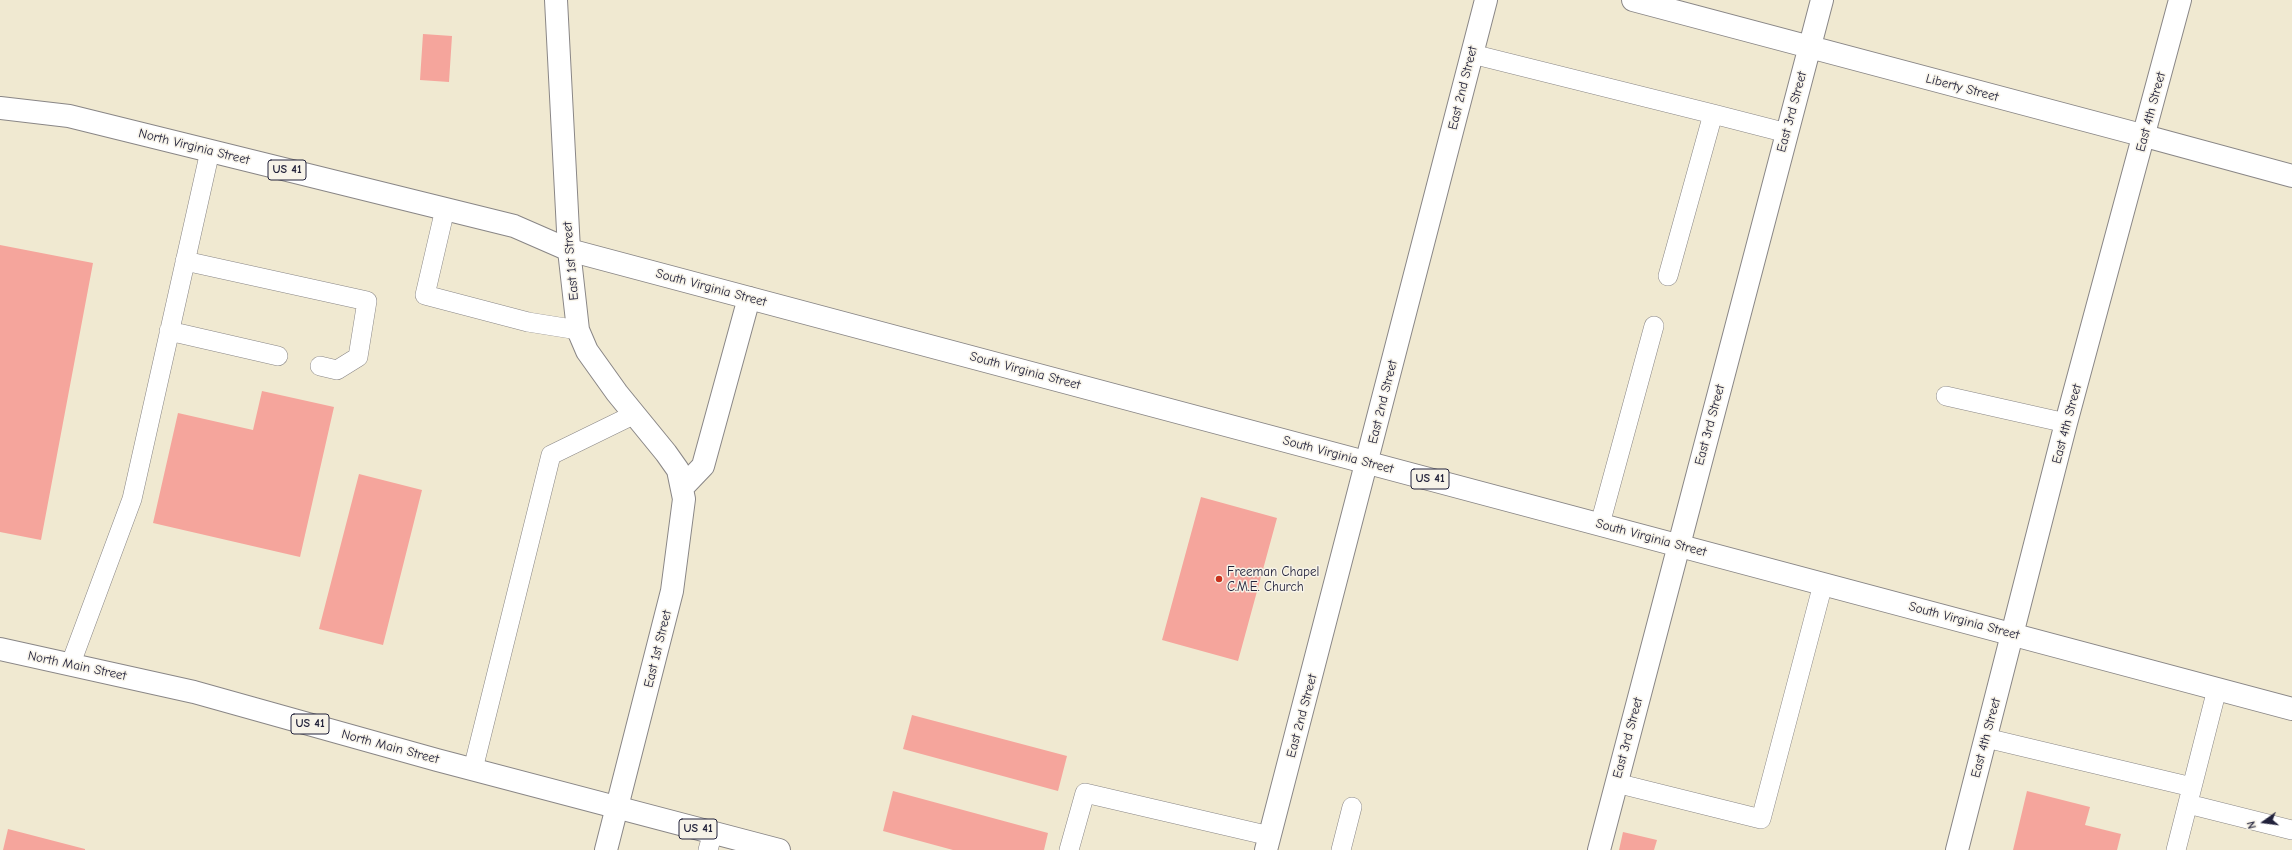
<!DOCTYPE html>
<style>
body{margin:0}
#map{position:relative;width:2292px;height:850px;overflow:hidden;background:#f0e9d1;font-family:"Comic Neue",sans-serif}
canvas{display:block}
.north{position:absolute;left:2244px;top:802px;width:40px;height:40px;-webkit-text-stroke:3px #f7f3e8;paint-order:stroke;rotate:256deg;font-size:11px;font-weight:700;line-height:16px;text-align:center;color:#22223b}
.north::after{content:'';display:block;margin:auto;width:14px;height:18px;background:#22223b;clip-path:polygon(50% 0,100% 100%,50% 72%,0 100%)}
</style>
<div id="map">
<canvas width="2292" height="850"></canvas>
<div class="north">N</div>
</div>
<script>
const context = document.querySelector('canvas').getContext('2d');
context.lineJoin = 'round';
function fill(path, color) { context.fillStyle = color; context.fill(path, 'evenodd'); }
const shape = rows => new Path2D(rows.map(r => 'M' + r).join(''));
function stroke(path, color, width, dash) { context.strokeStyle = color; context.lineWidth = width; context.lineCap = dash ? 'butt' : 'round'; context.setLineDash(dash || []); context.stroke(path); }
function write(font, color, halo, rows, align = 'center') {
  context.font = font + ' "Comic Neue",sans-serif'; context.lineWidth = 3; context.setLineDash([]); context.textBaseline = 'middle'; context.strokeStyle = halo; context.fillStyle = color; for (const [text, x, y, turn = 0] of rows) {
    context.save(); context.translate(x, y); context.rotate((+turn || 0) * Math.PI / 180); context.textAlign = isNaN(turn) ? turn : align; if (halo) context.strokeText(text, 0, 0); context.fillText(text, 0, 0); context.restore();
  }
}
fill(shape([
 [423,34,452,36,449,82,420,80],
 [0,245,93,263,41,540,0,532],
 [262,391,334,407,300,557,153,523,178,413,253,430],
 [359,474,422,490,383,645,319,629],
 [1201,497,1277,518,1238,661,1162,640],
 [912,715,1067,756,1058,791,903,749],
 [893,791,1048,833,1044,850,953,850,883,831],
 [2027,791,2090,807,2085,825,2121,834,2117,850,2013,850],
 [8,829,85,849,85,850,3,850],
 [1623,832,1657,840,1654,850,1619,850]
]), '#f5a59c');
const service = shape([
 [1472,54,1713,114,1668,276],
 [1713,114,1787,133],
 [445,209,425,295,528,322,578,330],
 [185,261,367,301,358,357,337,370,320,366],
 [169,331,278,356],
 [1946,396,2066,423],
 [1600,524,1654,326],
 [71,663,132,499,210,151],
 [1986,738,2192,787],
 [473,769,551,455,635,414],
 [1616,783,1761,819,1823,584],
 [2188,804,2292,830],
 [708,850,713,832],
 [1069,850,1085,793,1270,836],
 [1341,850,1352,807],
 [2176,850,2217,689]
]);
const minor = shape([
 [556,0,569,250,578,330,587,351,617,393,666,453,678,470,684,499,672,591,606,850],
 [1633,0,2145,136],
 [682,488,703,466,749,298],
 [1266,850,1486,0],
 [1599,850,1822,0]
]);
const tertiary = shape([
 [2145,136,2292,176],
 [1957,850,2066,423,2180,0]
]);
const primary = shape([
 [0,108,69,116,514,226,569,250,2292,709],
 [0,649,194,692,437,760,779,850]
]);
stroke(service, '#898686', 20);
stroke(minor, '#898686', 24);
stroke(tertiary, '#898686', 24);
stroke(primary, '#898686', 24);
stroke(service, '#fff', 19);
stroke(minor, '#fff', 22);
stroke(tertiary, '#fff', 22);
stroke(primary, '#fff', 22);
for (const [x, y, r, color] of [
 [1219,579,4,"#c8321e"]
]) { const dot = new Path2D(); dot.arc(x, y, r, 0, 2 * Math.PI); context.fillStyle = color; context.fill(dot); stroke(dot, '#f7f3e8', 1.5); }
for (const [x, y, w] of [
 [287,170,38],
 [1430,479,38],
 [310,724,38],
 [698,829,38]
]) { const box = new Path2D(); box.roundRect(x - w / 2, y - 10, w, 20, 3); context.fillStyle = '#f7f3e8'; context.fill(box); stroke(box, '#22223b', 1); }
write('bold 12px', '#22223b', null, [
 ["US 41",287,170],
 ["US 41",1430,479],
 ["US 41",310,724],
 ["US 41",698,829]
]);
write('13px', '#22223b', '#f7f3e8', [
 ["East 2nd Street",1463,88,-76],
 ["Liberty Street",1962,88,15],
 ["East 3rd Street",1792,112,-75],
 ["East 4th Street",2151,112,-75],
 ["North Virginia Street",194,147,14],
 ["East 1st Street",571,261,-95],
 ["South Virginia Street",711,288,15],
 ["South Virginia Street",1025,371,15],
 ["East 2nd Street",1383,402,-76],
 ["East 4th Street",2067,424,-75],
 ["East 3rd Street",1710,425,-75],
 ["South Virginia Street",1338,455,15],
 ["South Virginia Street",1651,538,15],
 ["South Virginia Street",1964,621,15],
 ["East 1st Street",658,649,-76],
 ["North Main Street",77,666,12],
 ["East 2nd Street",1302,716,-75],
 ["East 3rd Street",1628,738,-75],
 ["East 4th Street",1986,738,-75],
 ["North Main Street",390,747,15]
]);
write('13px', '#22223b', '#f7f3e8', [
 ["Freeman Chapel",1227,572],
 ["C.M.E. Church",1227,587]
], 'left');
</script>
